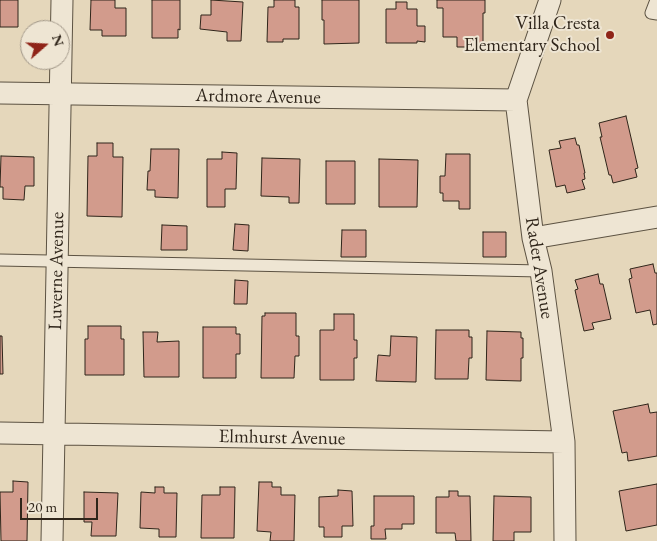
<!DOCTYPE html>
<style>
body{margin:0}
#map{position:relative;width:657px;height:541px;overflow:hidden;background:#e5d7bb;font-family:"EB Garamond",serif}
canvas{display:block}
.north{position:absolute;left:20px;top:20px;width:50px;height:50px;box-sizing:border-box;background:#eee5d3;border:1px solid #a29889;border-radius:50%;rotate:71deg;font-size:14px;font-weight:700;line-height:20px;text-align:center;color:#2f251a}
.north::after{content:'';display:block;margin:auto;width:18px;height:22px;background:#8f2418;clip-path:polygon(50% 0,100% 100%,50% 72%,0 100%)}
.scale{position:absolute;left:20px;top:498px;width:78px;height:22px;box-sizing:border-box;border:2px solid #2f251a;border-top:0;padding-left:6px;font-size:15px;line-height:18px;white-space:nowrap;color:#2f251a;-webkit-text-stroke:4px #eee5d3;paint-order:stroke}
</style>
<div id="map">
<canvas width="657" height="541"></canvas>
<div class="north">N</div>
<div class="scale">20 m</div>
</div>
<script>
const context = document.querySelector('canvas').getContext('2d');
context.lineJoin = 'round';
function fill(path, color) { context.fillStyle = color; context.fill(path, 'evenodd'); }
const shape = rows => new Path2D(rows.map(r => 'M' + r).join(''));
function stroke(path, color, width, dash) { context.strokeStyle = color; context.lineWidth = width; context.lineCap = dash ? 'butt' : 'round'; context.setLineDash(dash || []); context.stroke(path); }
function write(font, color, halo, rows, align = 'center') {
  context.font = font + ' "EB Garamond",serif'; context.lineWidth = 4; context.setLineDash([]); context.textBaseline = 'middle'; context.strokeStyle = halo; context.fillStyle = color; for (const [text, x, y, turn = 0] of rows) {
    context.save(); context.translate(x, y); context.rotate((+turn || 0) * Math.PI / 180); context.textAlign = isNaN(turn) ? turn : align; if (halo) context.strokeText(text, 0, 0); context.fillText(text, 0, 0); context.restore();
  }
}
const building = shape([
 [0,0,18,0,18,27,0,27,0,0],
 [91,0,115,0,115,8,126,8,126,36,102,36,102,30,90,30,91,0],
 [152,0,180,0,180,30,178,29,178,38,152,38,152,0],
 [211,0,243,2,241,41,227,41,227,32,200,29,201,15,211,15,211,0],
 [274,0,295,0,295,7,299,7,299,39,283,39,283,42,267,42,268,7,274,7,274,0],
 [322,0,359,0,359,43,324,44,324,20,322,20,322,0],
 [437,0,485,0,485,13,483,13,483,47,457,47,457,37,443,37,443,8,437,8,437,0],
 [396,2,407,2,407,9,417,9,417,26,425,26,425,42,417,41,417,43,386,43,386,9,396,9,396,2],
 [626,116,638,168,635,169,637,177,613,183,611,175,609,175,600,137,602,137,599,123,626,116],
 [575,138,577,145,579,145,585,173,584,173,585,179,582,180,585,189,567,193,565,185,556,187,549,150,561,148,559,141,575,138],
 [97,143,113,143,113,157,123,157,122,217,87,216,88,156,97,156,97,143],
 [151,149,179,149,178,198,155,197,155,190,147,190,148,171,150,171,151,149],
 [222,152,237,153,236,189,225,189,225,207,207,207,207,159,222,159,222,152],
 [446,154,470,154,470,209,459,209,459,201,443,201,443,193,440,193,440,176,445,176,446,154],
 [1,156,34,157,34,186,25,186,24,200,3,199,3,187,0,187,1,156],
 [262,158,300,159,299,203,289,203,289,197,261,196,262,158],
 [379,159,418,160,417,207,379,207,379,159],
 [326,161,355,161,355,204,326,204,326,161],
 [235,224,249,225,248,251,233,250,235,224],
 [162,225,187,226,187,250,161,250,162,225],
 [342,230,366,230,366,257,341,257,342,230],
 [483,232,506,232,506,257,483,257,483,232],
 [653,264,655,273,657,273,657,324,653,325,650,310,636,313,629,279,632,278,630,269,653,264],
 [598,274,600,284,603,284,611,319,592,323,594,329,584,331,575,290,578,289,575,280,598,274],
 [235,280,248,281,247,304,234,304,235,280],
 [265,313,296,313,296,336,299,336,299,356,295,356,294,378,261,378,262,316,265,316,265,313],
 [334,314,354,314,354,340,357,340,357,358,354,358,354,380,320,380,320,330,334,330,334,314],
 [88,326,121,326,121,339,124,339,124,375,85,375,85,339,88,339,88,326],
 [203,327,236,327,236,334,240,334,240,354,236,354,236,378,203,378,203,327],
 [436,330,469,330,469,337,472,337,472,358,469,358,468,379,435,379,436,330],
 [487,331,521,332,521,338,523,338,523,358,521,358,521,381,486,380,487,331],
 [143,332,158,332,157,342,179,341,179,377,144,377,143,332],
 [0,336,2,336,3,374,0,374,0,336],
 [391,336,417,337,416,382,376,381,378,355,390,356,391,336],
 [648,404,650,413,657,412,657,456,628,461,627,452,622,453,613,411,648,404],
 [13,481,28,482,27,541,1,541,0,492,13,492,13,481],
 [259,482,272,482,272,487,281,487,281,495,295,495,294,541,270,541,271,532,257,531,259,482],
 [657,484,657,525,626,531,619,491,657,484],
 [155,487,164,487,164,493,177,493,176,537,159,537,159,529,140,528,141,492,155,493,155,487],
 [220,487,235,487,234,538,201,538,202,495,220,495,220,487],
 [338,490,352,491,353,526,342,526,342,537,324,537,324,527,319,527,319,497,338,496,338,490],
 [449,491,458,491,458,496,470,496,471,541,456,541,455,533,436,533,436,497,449,497,449,491],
 [84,492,118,493,116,536,91,536,92,522,84,522,84,492],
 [374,496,414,496,414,524,402,524,402,529,385,529,386,539,371,539,371,526,374,526,374,496],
 [494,496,531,497,531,532,514,532,514,541,493,541,494,496]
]);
fill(building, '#d29b8c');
stroke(building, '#2f251a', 1);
const lane = shape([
 [656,0,651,13,657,14],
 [0,260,541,271]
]);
const street = shape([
 [550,0,516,100,533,238,541,271,564,442,565,541],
 [0,93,516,100],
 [533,238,657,217],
 [0,433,564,442],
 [52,541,62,0]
]);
stroke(lane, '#5c5242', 13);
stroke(street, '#5c5242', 23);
stroke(lane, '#eee5d3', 11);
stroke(street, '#eee5d3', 21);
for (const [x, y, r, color] of [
 [610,35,5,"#8f2418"]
]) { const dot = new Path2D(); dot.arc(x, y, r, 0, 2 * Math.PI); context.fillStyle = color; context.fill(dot); stroke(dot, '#eee5d3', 2); }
write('19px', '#2f251a', '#eee5d3', [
 ["Villa Cresta",600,24],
 ["Elementary School",600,46]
], 'right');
write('19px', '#2f251a', '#eee5d3', [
 ["Ardmore Avenue",258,97,1],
 ["Rader Avenue",539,268,81],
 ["Luverne Avenue",57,271,-89],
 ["Elmhurst Avenue",282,438,1]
]);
</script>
